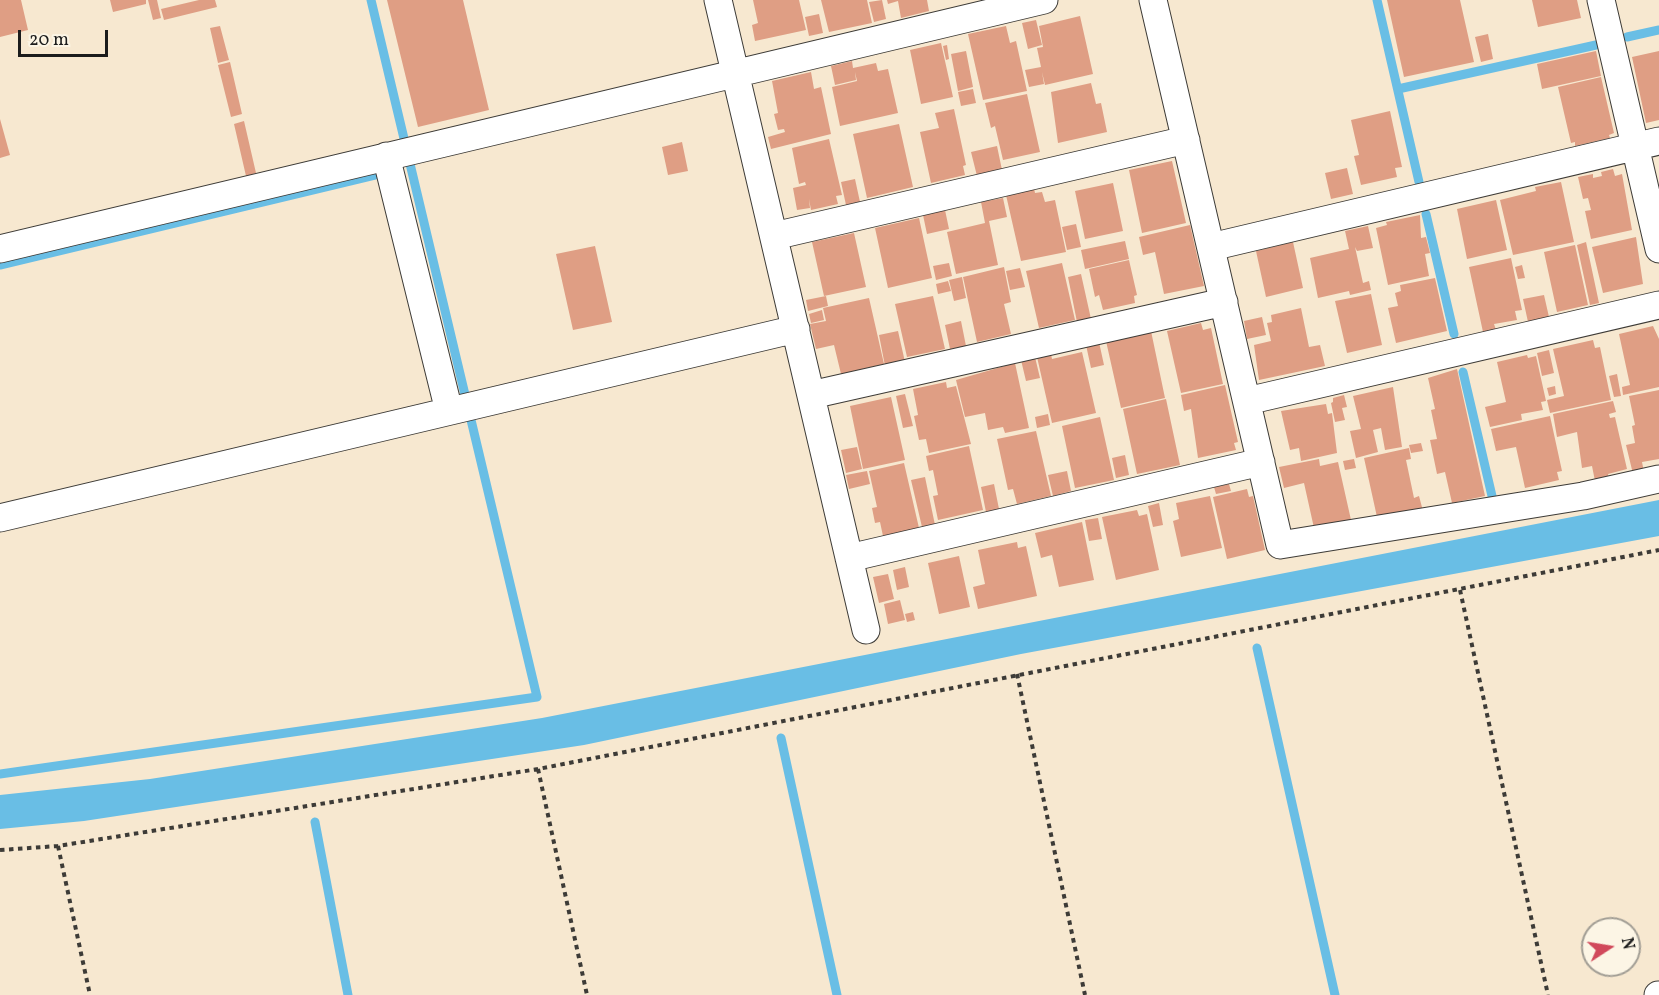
<!DOCTYPE html>
<style>
body{margin:0}
#map{position:relative;width:1659px;height:995px;overflow:hidden;background:#f7e8d0;font-family:Vollkorn,serif}
canvas{display:block}
.north{position:absolute;left:1581px;top:917px;width:60px;height:60px;box-sizing:border-box;background:#fcf5e5;border:2px solid #a29e95;border-radius:50%;rotate:78deg;font-size:16px;font-weight:700;line-height:24px;text-align:center;color:#1c1c1c}
.north::after{content:'';display:block;margin:auto;width:21px;height:27px;background:#d1495b;clip-path:polygon(50% 0,100% 100%,50% 72%,0 100%)}
.scale{position:absolute;left:18px;top:30px;width:90px;height:27px;box-sizing:border-box;border:3px solid #1c1c1c;border-top:0;padding-left:8px;font-size:18px;line-height:21px;white-space:nowrap;color:#1c1c1c;-webkit-text-stroke:4px #fcf5e5;paint-order:stroke}
</style>
<div id="map">
<canvas width="1659" height="995"></canvas>
<div class="north">N</div>
<div class="scale">20 m</div>
</div>
<script>
const context = document.querySelector('canvas').getContext('2d');
context.lineJoin = 'round';
function fill(path, color) { context.fillStyle = color; context.fill(path, 'evenodd'); }
const shape = rows => new Path2D(rows.map(r => 'M' + r).join(''));
function stroke(path, color, width, dash) { context.strokeStyle = color; context.lineWidth = width; context.lineCap = dash ? 'butt' : 'round'; context.setLineDash(dash || []); context.stroke(path); }
fill(shape([
 [1659,500,1659,536,1021,654,584,745,84,821,0,829,0,795,150,779,542,718]
]), '#69bee5');
stroke(shape([
 [1377,0,1419,182],
 [1627,37,1659,30],
 [1398,89,1596,45],
 [1426,214,1454,334],
 [0,265,375,175],
 [1463,372,1492,496],
 [1257,648,1335,995],
 [781,738,837,995],
 [0,774,537,697,371,0],
 [315,822,348,995]
]), '#69bee5', 9);
fill(shape([
 [0,0,21,0,28,30,0,37],
 [110,0,146,0,146,4,113,12],
 [148,0,157,0,161,18,153,20],
 [199,0,215,0,217,7,164,20,161,9],
 [387,0,463,0,489,110,418,127],
 [753,0,799,0,806,30,755,41,752,25,758,23],
 [821,0,867,0,872,23,829,32],
 [882,0,886,19,874,22,869,2],
 [887,0,927,0,929,11,901,18,898,1,888,4],
 [1387,0,1460,0,1474,62,1404,77],
 [1532,0,1577,0,1581,18,1538,27],
 [819,14,823,33,809,36,805,17],
 [1080,16,1093,74,1045,85,1042,72,1044,84,1029,87,1025,70,1041,67,1037,48,1043,47,1039,26],
 [1036,20,1042,45,1028,49,1022,23],
 [220,26,229,60,218,63,210,28],
 [1006,26,1010,43,1016,41,1027,91,983,100,968,34],
 [1488,34,1493,59,1481,62,1475,37],
 [941,43,953,97,921,104,910,50],
 [947,45,949,59,946,60,943,46],
 [966,51,973,87,958,91,951,54],
 [1596,51,1601,76,1542,89,1537,64],
 [1659,51,1659,120,1646,123,1632,57],
 [852,61,853,68,876,63,878,71,888,69,898,113,840,126,832,87,857,81,855,72,856,80,835,85,831,66],
 [230,62,242,114,231,117,218,65],
 [811,72,814,89,821,87,831,134,771,149,768,137,785,132,784,129,778,130,774,114,778,113,772,81],
 [1601,77,1614,133,1609,135,1610,138,1575,146,1575,142,1571,143,1558,87],
 [1091,83,1096,104,1101,103,1107,132,1058,143,1051,92],
 [973,89,976,103,961,106,958,92],
 [1027,94,1040,152,1003,160,995,126,991,128,985,103],
 [954,109,966,165,963,166,965,175,931,183,920,132,939,128,935,113],
 [1390,111,1402,167,1395,168,1397,177,1361,185,1354,156,1359,155,1351,120],
 [0,119,10,155,0,158],
 [244,121,256,173,246,176,234,124],
 [899,124,913,187,867,198,853,134],
 [829,139,842,195,836,196,838,204,811,210,809,199,810,208,797,210,793,188,806,185,805,182,799,184,792,148],
 [682,142,688,171,668,175,662,147],
 [997,146,1002,170,977,176,971,152],
 [1172,161,1186,223,1142,233,1129,170],
 [1347,168,1353,194,1331,199,1325,173],
 [1613,169,1615,176,1622,174,1632,230,1591,239,1585,211,1591,210,1588,198,1583,199,1578,177,1593,174,1593,178,1602,176,1601,172],
 [855,179,860,202,846,205,841,182],
 [1561,182,1574,242,1513,255,1500,200,1536,191,1535,187],
 [1113,183,1123,231,1085,239,1075,191],
 [1034,188,1035,193,1042,192,1045,202,1055,200,1066,252,1021,261,1006,195],
 [1003,198,1007,217,989,221,998,265,956,274,947,232,985,223,981,202],
 [1496,200,1507,250,1467,259,1457,209],
 [945,210,949,229,927,234,923,215],
 [1420,215,1421,238,1426,237,1430,253,1425,254,1429,276,1388,285,1376,228,1387,225,1386,222],
 [919,218,932,278,888,288,875,228],
 [1076,224,1081,247,1067,250,1062,227],
 [1190,225,1204,286,1164,294,1155,252,1143,255,1139,237],
 [1368,226,1373,248,1357,251,1355,247,1363,283,1369,281,1371,290,1350,295,1349,291,1318,298,1310,258,1349,249,1345,231],
 [854,233,866,287,824,296,812,242],
 [1636,237,1643,284,1603,293,1592,247],
 [1125,241,1129,259,1085,269,1081,250],
 [1293,242,1303,288,1266,297,1256,251],
 [1586,242,1599,303,1590,305,1577,245],
 [1575,245,1588,305,1557,312,1544,252],
 [595,246,612,322,573,330,556,254],
 [1511,258,1522,310,1515,311,1517,320,1494,324,1496,330,1483,332,1469,267],
 [1129,260,1137,295,1134,296,1135,303,1103,310,1099,295,1095,297,1089,269],
 [949,263,952,276,936,280,933,266],
 [1062,263,1075,320,1039,328,1026,271],
 [1522,265,1525,278,1518,279,1515,267],
 [1004,267,1011,302,1004,304,1011,334,977,342,963,277],
 [1020,268,1025,287,1010,290,1006,271],
 [1081,274,1091,319,1077,322,1068,277],
 [962,277,966,298,954,301,949,280],
 [1435,278,1447,331,1396,343,1388,308,1398,306,1395,293,1401,291,1400,285],
 [948,281,951,291,938,294,936,284],
 [1371,294,1382,345,1347,353,1335,301],
 [1544,295,1549,317,1528,322,1523,299],
 [826,296,828,306,808,311,806,300],
 [933,296,945,349,907,357,895,304],
 [869,298,884,364,841,374,834,345,816,349,810,324,826,321,823,308],
 [1301,308,1309,347,1320,345,1325,366,1259,380,1254,345,1271,341,1267,323,1272,322,1271,315],
 [822,310,824,320,811,323,809,314],
 [1262,317,1266,335,1247,339,1244,321],
 [961,321,966,346,950,349,945,325],
 [1201,323,1203,330,1211,328,1223,384,1181,393,1167,331],
 [1653,326,1659,339,1659,387,1623,395,1622,387,1630,385,1619,334],
 [898,331,905,362,885,366,879,335],
 [1151,331,1165,398,1121,408,1106,341],
 [1593,340,1595,348,1600,347,1611,400,1550,413,1547,400,1564,396,1553,349],
 [1099,342,1104,365,1091,368,1086,345],
 [1549,350,1554,373,1542,376,1537,353],
 [1082,352,1096,413,1052,423,1037,357,1051,354,1052,359],
 [1527,355,1528,358,1536,356,1546,401,1541,402,1543,410,1521,414,1522,420,1490,427,1485,407,1506,402,1497,362],
 [1035,357,1040,378,1026,381,1021,360],
 [1015,363,1029,428,1005,433,1003,427,988,430,985,413,965,417,956,380],
 [1457,369,1485,496,1452,503,1445,472,1437,474,1430,440,1437,439,1431,410,1435,409,1428,378],
 [1617,374,1621,396,1614,397,1609,376],
 [946,382,947,388,956,386,971,444,929,453,926,439,919,440,914,416,918,415,913,389],
 [1225,385,1238,442,1234,443,1236,450,1198,458,1191,409,1184,411,1181,395],
 [1555,386,1556,394,1549,396,1547,388],
 [1393,387,1402,447,1385,450,1381,428,1373,430,1378,452,1356,458,1350,431,1361,429,1353,396],
 [1659,390,1659,459,1642,462,1644,472,1633,474,1626,445,1635,443,1632,426,1635,425,1629,396],
 [905,394,913,426,903,428,896,396],
 [1344,395,1347,407,1342,408,1345,420,1335,422,1331,403,1333,402,1333,398],
 [891,397,905,460,863,469,850,406],
 [1166,399,1180,465,1137,474,1123,409],
 [1613,401,1616,412,1609,414,1610,418,1615,417,1627,469,1608,474,1609,478,1595,481,1592,466,1582,468,1577,432,1557,437,1553,414],
 [1326,404,1328,414,1332,413,1337,453,1301,461,1299,448,1290,450,1281,411],
 [1048,414,1050,425,1037,428,1035,417],
 [1550,416,1562,471,1557,472,1559,480,1525,488,1516,447,1496,451,1491,429],
 [1100,417,1114,480,1075,488,1062,426],
 [1036,431,1051,496,1017,504,1013,489,1008,490,997,439],
 [1421,443,1423,451,1411,453,1409,445],
 [969,446,983,510,938,520,933,496,938,495,933,470,929,471,926,456],
 [857,447,862,469,846,473,841,450],
 [1409,448,1411,459,1406,460,1414,498,1419,496,1423,511,1408,515,1407,511,1377,517,1364,458],
 [1125,455,1129,475,1116,478,1112,458],
 [1319,459,1320,466,1338,462,1351,520,1314,528,1304,483,1284,488,1279,467],
 [1354,459,1356,468,1345,470,1343,461],
 [904,463,919,528,883,536,880,522,875,523,872,508,877,507,869,471],
 [867,471,870,484,849,489,846,475],
 [1067,471,1071,491,1053,496,1048,475],
 [925,477,935,525,922,527,911,480],
 [994,484,999,509,986,512,981,487],
 [1229,484,1231,491,1216,494,1214,487],
 [1247,489,1249,497,1253,496,1265,550,1227,559,1213,497],
 [1210,496,1222,548,1181,557,1173,521,1179,519,1176,503],
 [1159,503,1163,525,1153,527,1148,506],
 [1137,510,1139,516,1147,514,1159,570,1116,580,1102,517],
 [1098,518,1102,539,1089,541,1085,520],
 [1082,522,1094,580,1059,587,1052,555,1041,558,1035,533],
 [1017,542,1018,548,1026,546,1037,596,978,609,973,587,985,584,978,550],
 [959,556,970,607,939,614,928,563],
 [905,567,909,587,897,590,893,570],
 [888,574,894,599,879,603,873,577],
 [900,600,905,620,888,624,884,604],
 [913,612,915,620,907,622,905,614]
]), '#df9e84');
const minor = shape([
 [718,0,866,630],
 [1153,0,1280,545,1583,496,1659,479],
 [1601,0,1659,249],
 [386,156,449,411],
 [774,236,1186,140],
 [1211,247,1659,141],
 [0,249,1044,0],
 [811,395,1224,302],
 [1247,401,1659,305],
 [0,518,796,329],
 [849,558,1261,462],
 [1658,995,1659,995]
]);
stroke(minor, '#3d3b37', 29);
stroke(shape([
 [1460,590,1548,995],
 [1017,674,1085,995],
 [538,769,587,995],
 [58,846,90,995],
 [0,850,58,846,538,769,1659,550]
]), '#3d3b37', 4, [4.5, 4.5]);
stroke(minor, '#fff', 27);
</script>
